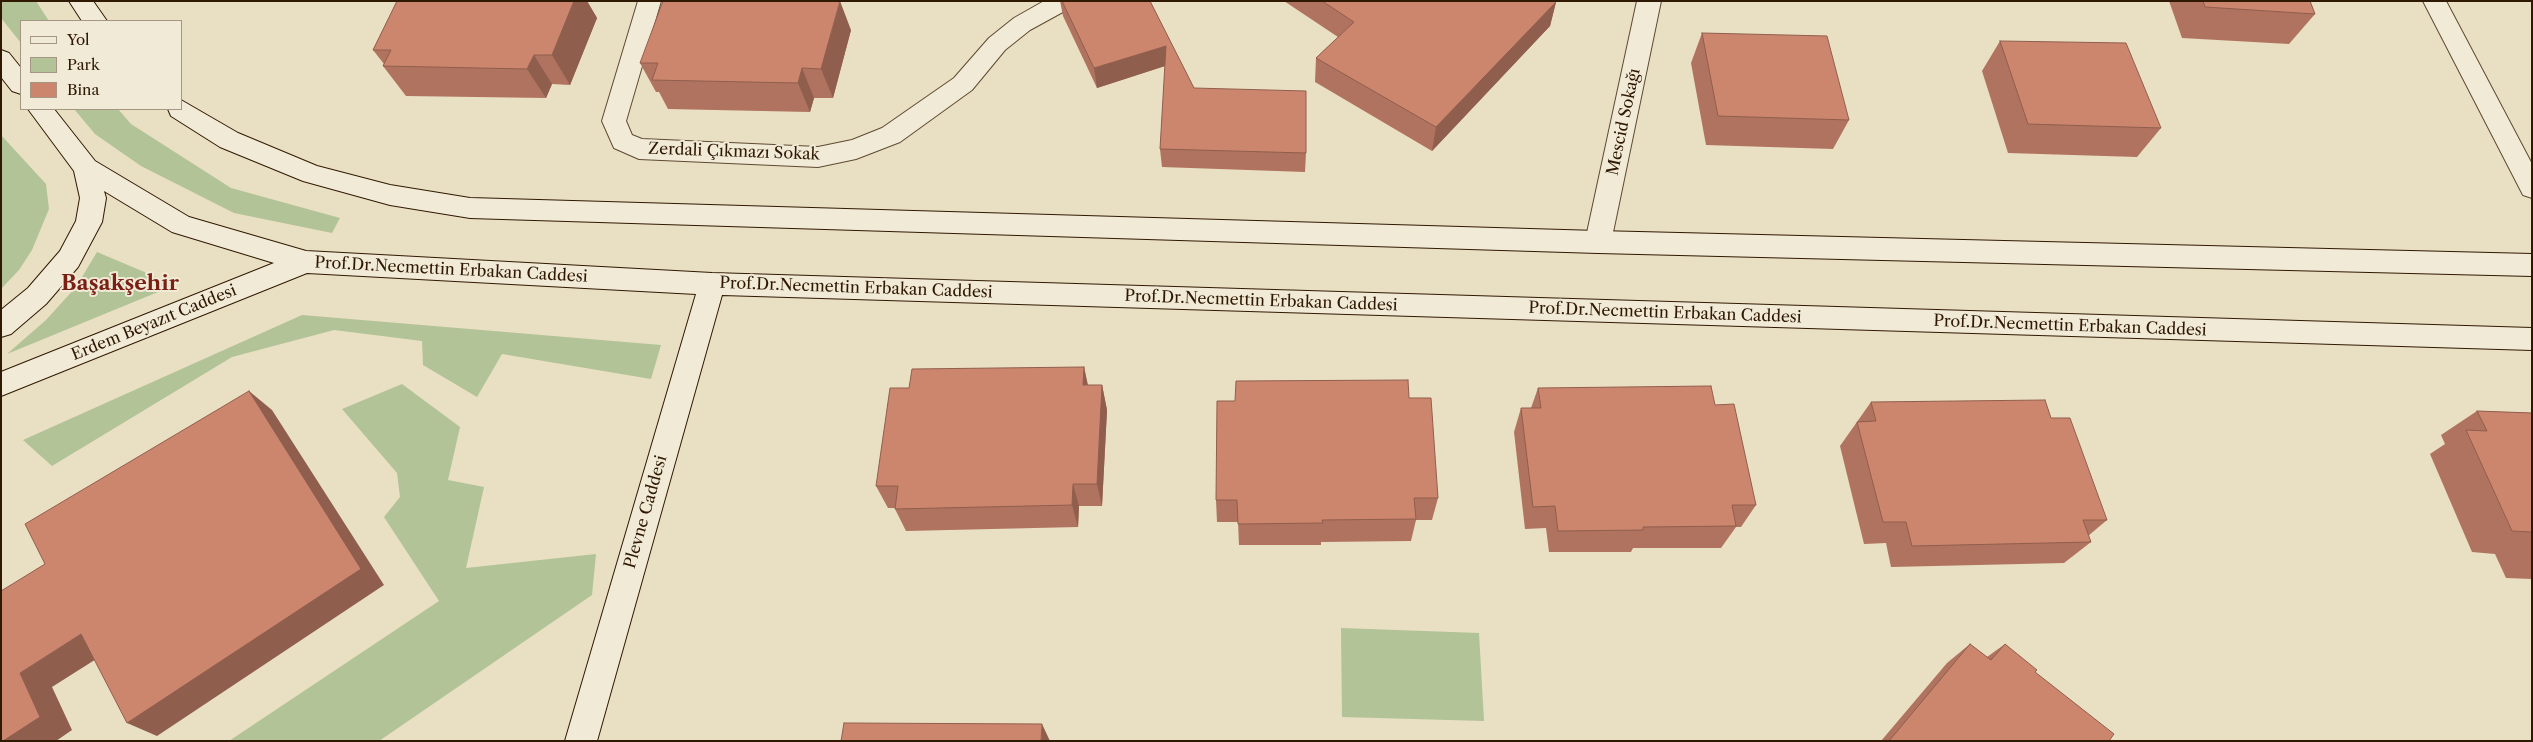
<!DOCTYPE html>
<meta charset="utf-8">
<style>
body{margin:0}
#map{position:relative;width:2533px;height:742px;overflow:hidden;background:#e9dfc2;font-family:"Libre Caslon Text",serif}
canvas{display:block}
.frame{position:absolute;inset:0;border:2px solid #301902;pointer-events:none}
.legend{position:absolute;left:20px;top:20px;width:162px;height:90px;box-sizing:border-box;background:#f1ead7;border:1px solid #a49682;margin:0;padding:6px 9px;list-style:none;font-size:15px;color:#301902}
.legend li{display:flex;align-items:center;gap:10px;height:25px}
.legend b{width:25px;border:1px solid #a49682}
</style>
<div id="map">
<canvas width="2533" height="742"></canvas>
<div class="frame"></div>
<ul class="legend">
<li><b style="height:6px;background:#f1ead7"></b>Yol</li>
<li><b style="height:14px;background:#b2c397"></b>Park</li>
<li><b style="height:14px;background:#cd866e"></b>Bina</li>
</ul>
</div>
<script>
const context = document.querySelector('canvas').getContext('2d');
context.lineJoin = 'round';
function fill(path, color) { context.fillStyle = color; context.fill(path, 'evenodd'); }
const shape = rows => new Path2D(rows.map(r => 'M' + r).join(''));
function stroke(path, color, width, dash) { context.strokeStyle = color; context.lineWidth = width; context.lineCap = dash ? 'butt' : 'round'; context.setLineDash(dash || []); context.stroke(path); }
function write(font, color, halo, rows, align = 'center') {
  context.font = font + ' "Libre Caslon Text",serif'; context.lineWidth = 4; context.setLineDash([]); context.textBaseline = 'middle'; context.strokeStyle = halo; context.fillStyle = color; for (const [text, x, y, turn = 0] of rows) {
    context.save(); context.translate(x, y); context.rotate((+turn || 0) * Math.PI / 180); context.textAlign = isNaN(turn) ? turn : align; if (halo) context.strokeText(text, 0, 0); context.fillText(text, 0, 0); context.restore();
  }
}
fill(shape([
 [1,1,36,1,49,21,21,21,21,43,1,18],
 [74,109,118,109,131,124,231,188,340,218,332,233,234,213,141,166,95,134],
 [1,135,46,184,49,209,32,250,19,270,1,289],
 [97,252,175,285,7,354,46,320,76,287],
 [302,315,661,345,651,379,502,354,477,397,423,365,422,341,334,330,232,357,52,466,23,440],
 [402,384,460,427,448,480,484,487,466,568,596,554,592,595,379,741,229,741,439,601,384,517,400,497,397,473,342,409],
 [1341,628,1479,633,1484,721,1342,717]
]), '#b2c397');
const lane = shape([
 [638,1,661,1,626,121,632,135,642,139,818,147,852,140,882,128,954,78,989,38,1014,18,1044,1,1075,1,1072,7,1030,30,1005,50,972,90,900,142,856,159,818,167,639,159,614,148,602,121,638,1]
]);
const street = shape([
 [1637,1,1661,1,1611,242,1607,249,1598,253,1589,249,1585,242,1637,1],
 [2423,1,2446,1,2532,164,2532,198,2523,195,2423,1]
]);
const secondary = shape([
 [69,1,93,1,107,21,82,21,69,1],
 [1,50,9,53,21,68,21,94,12,91,1,77,1,50],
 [181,100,238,133,317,166,390,185,470,198,1598,231,2532,254,2532,276,1598,253,470,218,390,205,303,181,220,147,171,116,168,109,181,109,181,100],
 [28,109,54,109,95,161,189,217,306,251,712,273,2532,328,2532,350,722,295,597,741,565,741,696,294,307,273,1,396,1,372,274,263,172,232,104,191,106,198,102,222,78,267,46,304,11,334,1,337,1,310,28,288,60,251,76,221,80,198,74,171,28,109]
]);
stroke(lane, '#5e4a32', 2);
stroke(street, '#5e4a32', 2);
stroke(secondary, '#301902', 2);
fill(lane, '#f1ead7');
fill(street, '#f1ead7');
fill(secondary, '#f1ead7');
fill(shape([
 [397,1,587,1,597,18,570,85,552,84,546,98,406,96,383,66,384,64,373,50],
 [1060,1,1150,1,1194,88,1306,153,1305,172,1162,167,1160,149,1165,66,1097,88,1063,16],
 [1284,1,1555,1,1556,2,1550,26,1432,151,1315,82,1316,58,1338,37],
 [2169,1,2310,1,2315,14,2289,44,2182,38],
 [851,30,833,98,814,98,810,112,668,109,659,92,656,92,640,63],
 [1702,33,1849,120,1833,149,1706,145,1691,63],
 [2000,41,2161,128,2137,157,2008,153,1982,71],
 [1084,367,1088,385,1102,385,1107,410,1102,506,1079,506,1078,527,906,531,895,509,895,508,888,508,876,486,909,388],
 [1538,388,1715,405,1756,505,1741,527,1736,527,1721,548,1633,548,1631,552,1549,552,1546,528,1525,529,1514,432,1521,408,1531,408],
 [1409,398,1438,498,1432,520,1416,520,1411,541,1321,542,1321,545,1239,545,1238,522,1217,522,1216,500],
 [1871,402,2051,418,2107,520,2088,536,2091,542,2064,563,1891,567,1886,543,1864,544,1840,446],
 [2477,411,2532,413,2532,579,2506,578,2495,554,2472,552,2430,454,2445,444,2441,435],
 [1970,644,1987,657,2005,644,2109,741,1881,741,1947,663]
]), '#b0735f');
fill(shape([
 [572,1,587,1,597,18,570,85,552,55],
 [840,1,851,30,833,98,821,69],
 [1556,2,1550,26,1432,151,1436,127],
 [1166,46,1168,65,1097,88,1094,68],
 [534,55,552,84,546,98,527,69],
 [802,68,814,98,810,112,798,83],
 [1084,367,1089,392,1083,385],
 [1102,385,1107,410,1102,506,1097,484],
 [249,391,272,410,384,585,157,736,127,723],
 [1073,484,1079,506,1078,527,1072,505],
 [81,634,112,649,52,687,72,730,56,741,3,741,20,673],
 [1042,724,1050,741,1041,741]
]), '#905e4d');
const building = shape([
 [397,1,574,1,552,55,534,55,527,69,383,66,391,50,373,50,397,1],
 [663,1,840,1,821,69,802,68,798,83,652,80,658,63,640,63,663,1],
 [1062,1,1150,1,1194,88,1306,91,1306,153,1160,149,1166,46,1094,68,1062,1],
 [1322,1,1555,1,1556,2,1436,127,1316,58,1354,22,1322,1],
 [2203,1,2310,1,2315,14,2205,7,2203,1],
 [1702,33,1827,36,1849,120,1718,116,1702,33],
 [2000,41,2126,43,2161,128,2028,124,2000,41],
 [1084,367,1083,385,1102,385,1097,484,1073,484,1072,505,895,509,898,486,876,486,890,388,909,388,912,369,1084,367],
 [1408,380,1409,398,1431,398,1438,498,1414,498,1416,519,1322,520,1323,523,1238,524,1237,500,1216,500,1217,401,1235,401,1236,381,1408,380],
 [1711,386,1715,405,1734,404,1756,505,1732,505,1736,526,1643,527,1643,530,1558,531,1555,506,1533,507,1521,408,1541,408,1538,388,1711,386],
 [249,391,361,569,127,723,81,634,20,673,40,717,3,741,1,741,1,591,45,564,25,524,249,391],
 [2045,400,2051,418,2070,418,2107,520,2083,520,2091,542,1912,546,1906,522,1883,522,1857,422,1876,421,1871,402,2045,400],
 [2477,411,2532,413,2532,532,2512,531,2466,430,2487,431,2477,411],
 [1970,644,1991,660,2005,644,2037,670,2035,672,2114,734,2109,741,1889,741,1970,644],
 [844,723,1042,724,1041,741,841,741,844,723]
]);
fill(building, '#cd866e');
stroke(building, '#905e4d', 1);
write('16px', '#301902', '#f1ead7', [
 ["Mescid Sokağı",1624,122,-78],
 ["Zerdali Çıkmazı Sokak",734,152,2],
 ["Prof.Dr.Necmettin Erbakan Caddesi",451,270,3],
 ["Prof.Dr.Necmettin Erbakan Caddesi",856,288,2],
 ["Prof.Dr.Necmettin Erbakan Caddesi",1261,301,2],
 ["Prof.Dr.Necmettin Erbakan Caddesi",1665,313,2],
 ["Erdem Beyazıt Caddesi",154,323,-22],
 ["Prof.Dr.Necmettin Erbakan Caddesi",2070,326,2],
 ["Plevne Caddesi",646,512,-74]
]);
write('bold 21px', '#7a1f14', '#f1ead7', [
 ["Başakşehir",120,284]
]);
</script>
